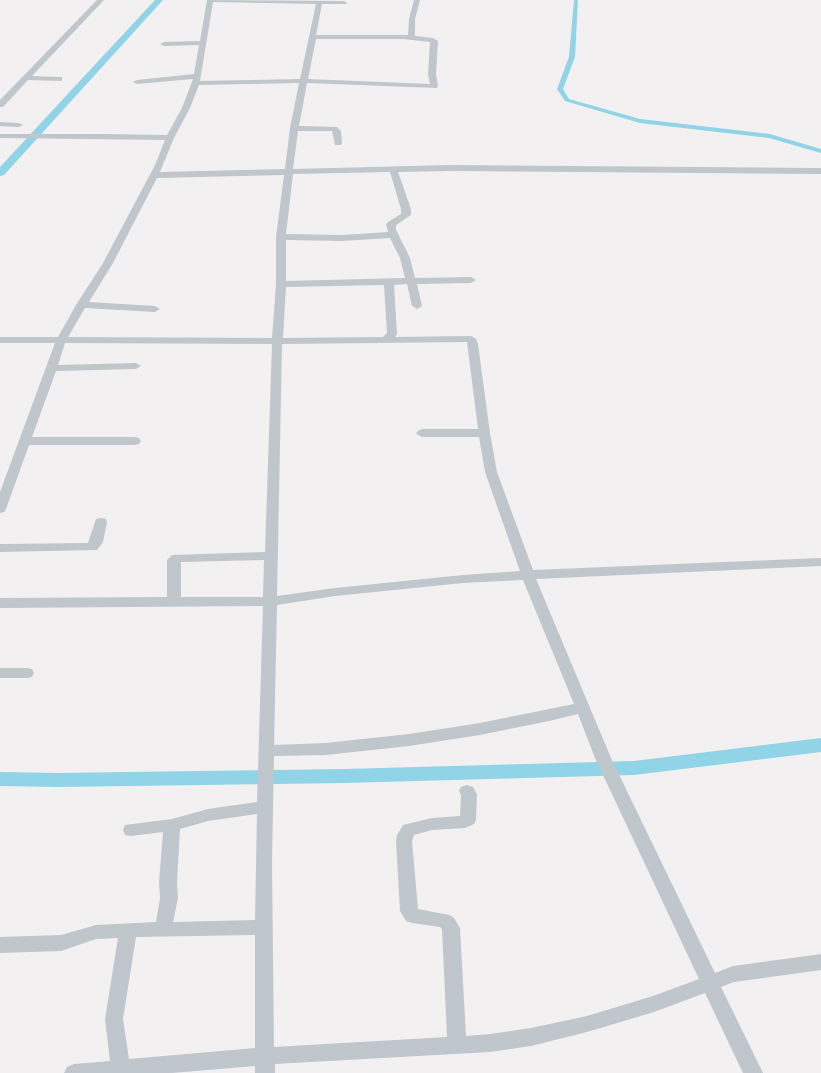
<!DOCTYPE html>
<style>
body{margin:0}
canvas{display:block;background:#f2f0f0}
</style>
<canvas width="821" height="1073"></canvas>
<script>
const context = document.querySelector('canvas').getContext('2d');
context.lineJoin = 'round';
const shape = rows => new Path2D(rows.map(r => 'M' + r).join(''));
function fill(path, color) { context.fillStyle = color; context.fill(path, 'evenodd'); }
fill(shape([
 [574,0,578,0,575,57,563,89,569,99,640,119,770,134,821,149,821,153,769,138,640,123,565,101,557,89,569,57,574,0]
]), '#91d4e7');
fill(shape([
 [155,0,163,0,4,175,0,176,0,167,155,0],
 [821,738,821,752,634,775,344,783,58,787,0,786,0,772,58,773,344,769,634,761,821,738]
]), '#91d4e7');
fill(shape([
 [97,0,104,0,32,76,59,77,62,77,62,81,28,80,3,107,0,107,0,100,97,0],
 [207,0,344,1,347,3,346,4,322,4,316,35,408,35,409,19,414,0,420,0,415,19,415,36,433,38,438,41,436,74,438,86,437,88,307,83,299,126,337,127,341,131,342,143,341,145,335,145,332,131,298,131,293,169,450,165,821,168,821,174,450,171,398,172,411,209,411,215,396,225,396,230,410,258,415,278,471,277,476,280,471,283,417,284,422,306,417,309,412,306,407,284,394,285,397,334,395,337,471,336,476,339,478,344,490,433,497,472,533,570,821,558,821,566,536,579,611,758,715,973,733,966,821,954,821,970,734,982,721,987,763,1073,743,1073,705,993,654,1012,587,1032,531,1046,490,1052,275,1064,275,1073,255,1073,255,1066,172,1073,64,1073,67,1067,74,1064,110,1061,105,1019,118,938,96,939,61,951,0,953,0,937,61,935,96,925,156,922,160,898,159,882,163,832,131,836,125,835,123,830,125,825,172,819,208,809,257,802,263,606,0,608,0,598,167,597,167,560,172,555,265,552,272,344,65,343,58,365,136,363,141,366,136,369,56,371,32,437,135,437,139,438,141,441,139,444,135,445,29,445,6,509,4,512,0,513,0,492,55,343,0,343,0,337,58,337,76,305,103,263,155,165,165,140,0,138,0,134,107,134,167,135,182,108,193,79,137,84,133,82,137,80,194,74,199,45,164,46,160,44,164,42,200,41,207,0],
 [213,2,316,4,300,79,200,81,213,2],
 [316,39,403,39,430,42,428,74,430,84,308,79,316,39],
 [299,83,290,128,285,169,160,172,174,138,190,108,199,85,299,83],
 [390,172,401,209,401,214,388,222,386,224,388,232,342,235,286,234,293,174,390,172],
 [284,175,276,237,276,284,272,338,68,337,85,308,155,312,160,309,155,306,89,302,113,263,157,178,284,175],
 [390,238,400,258,405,278,286,281,286,240,342,241,390,238],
 [384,285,387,333,383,337,283,338,286,287,384,285],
 [467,342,478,429,422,429,418,431,416,433,418,435,422,437,479,437,485,472,520,571,463,575,335,588,277,596,282,344,467,342],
 [264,560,263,597,181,597,181,562,264,560],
 [523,580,574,704,480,723,409,734,326,743,274,745,277,605,335,596,463,583,523,580],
 [578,714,595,758,699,979,653,996,587,1016,531,1028,490,1034,466,1036,460,928,454,918,449,915,418,909,412,841,414,835,432,830,465,828,474,824,476,820,477,794,473,787,467,785,461,787,459,791,461,795,460,816,432,818,403,825,397,835,396,841,400,911,406,921,412,923,440,927,442,929,447,1037,274,1047,272,863,274,756,326,755,409,746,480,735,549,721,578,714],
 [257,814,255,920,173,922,178,898,177,882,180,829,208,821,257,814],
 [255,935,255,1048,129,1059,123,1019,136,937,255,935],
 [0,122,19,123,23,125,19,127,0,126,0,122],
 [101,518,106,519,107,522,103,542,97,550,0,552,0,544,88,543,96,519,101,518],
 [0,668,27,668,32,669,34,673,32,677,27,678,0,678,0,668]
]), '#bfc7cd');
</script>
